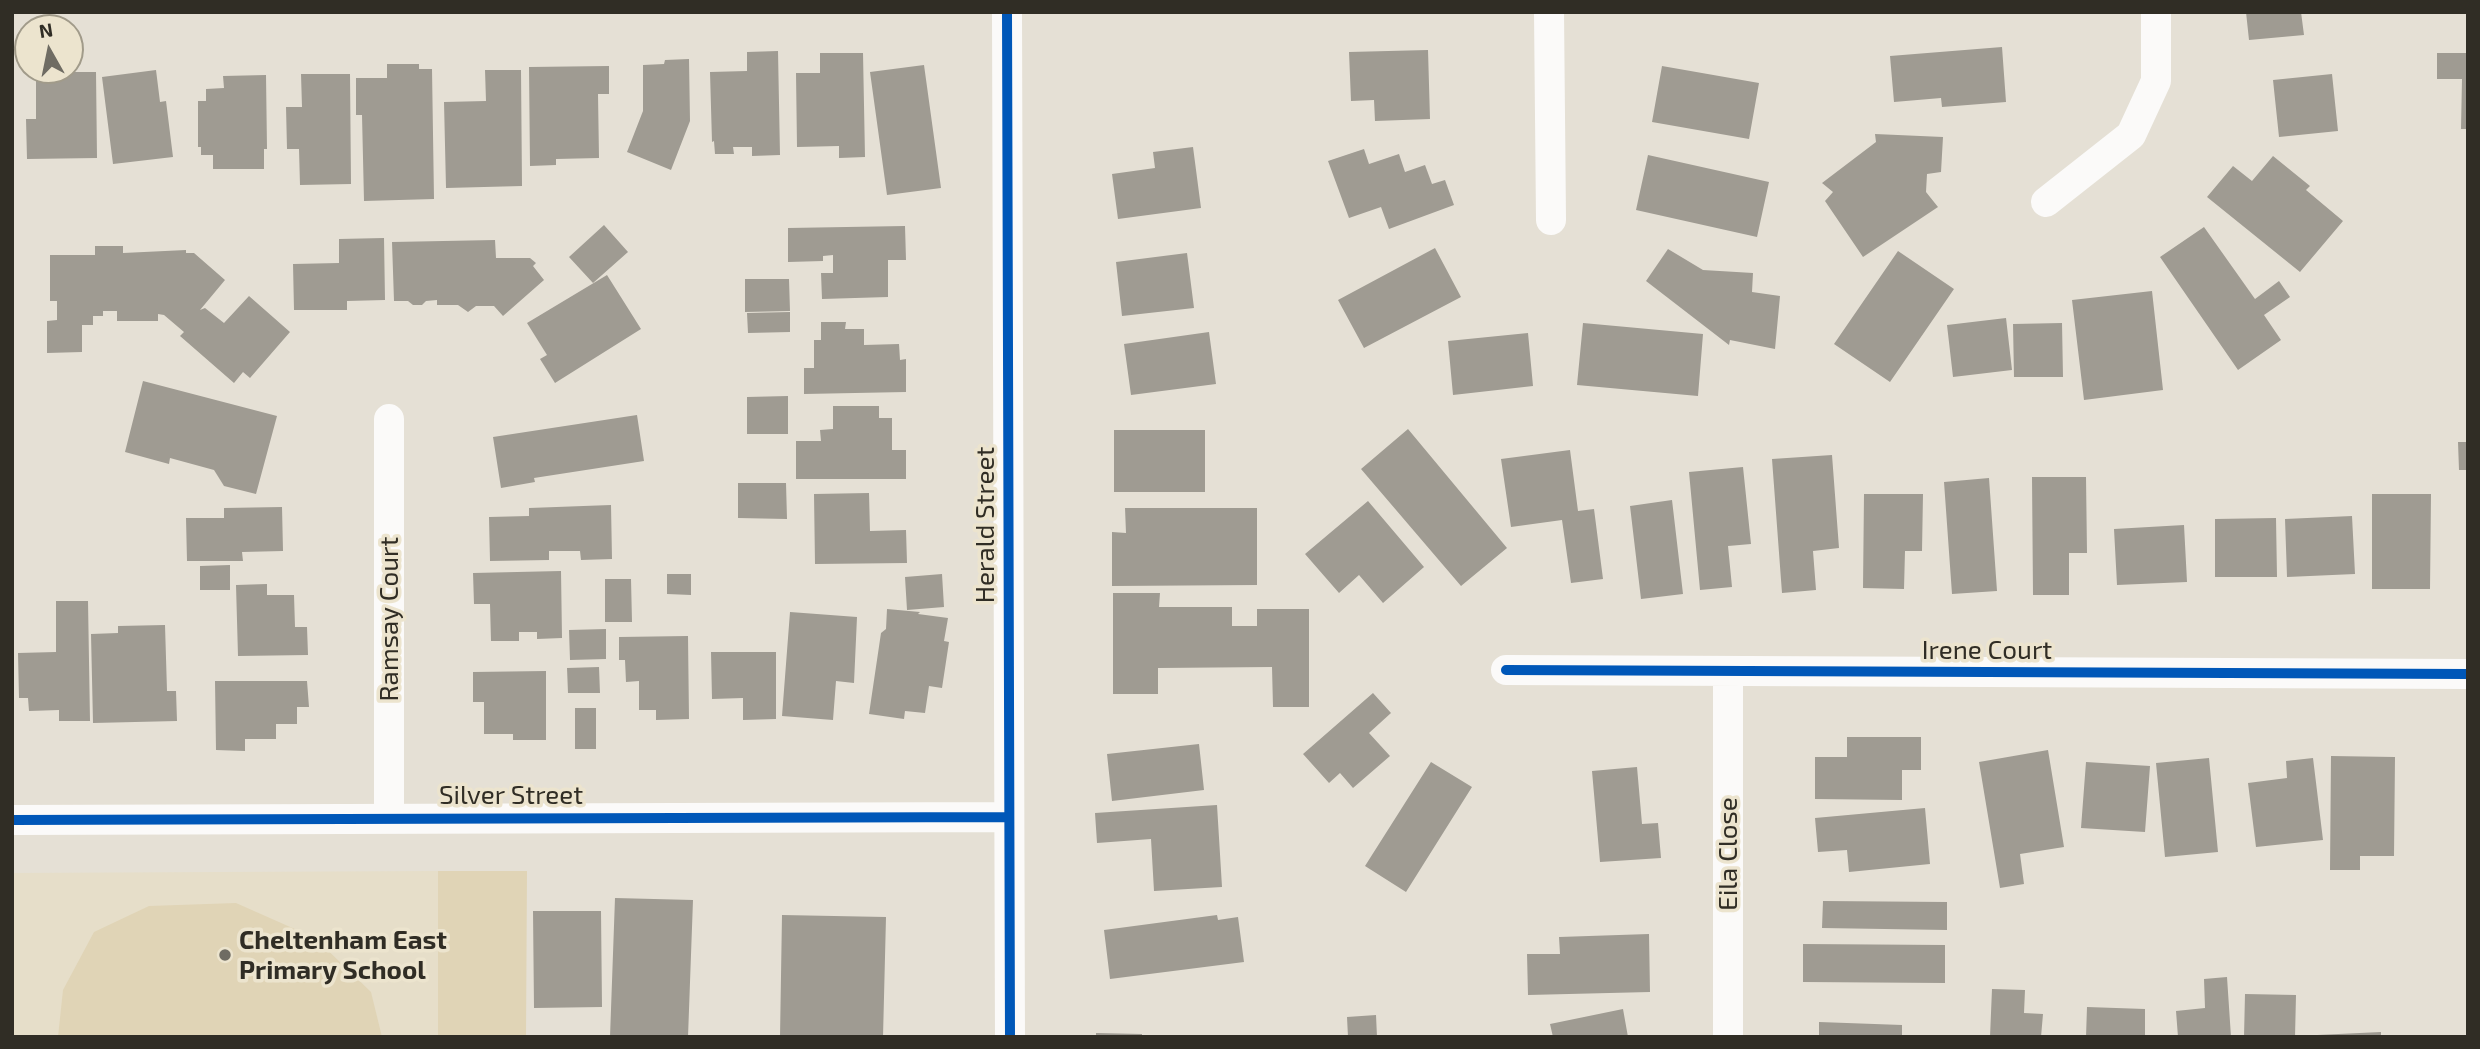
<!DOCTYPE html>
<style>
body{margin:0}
#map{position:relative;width:2480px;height:1049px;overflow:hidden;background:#e5e0d5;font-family:"Exo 2",sans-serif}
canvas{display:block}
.frame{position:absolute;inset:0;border:14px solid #302d25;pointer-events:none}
.north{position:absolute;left:14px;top:14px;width:70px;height:70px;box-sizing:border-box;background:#ece4ce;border:2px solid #a19b8a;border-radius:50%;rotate:351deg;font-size:19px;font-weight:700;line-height:28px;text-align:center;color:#302d25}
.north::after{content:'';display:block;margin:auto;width:24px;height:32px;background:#6f6c63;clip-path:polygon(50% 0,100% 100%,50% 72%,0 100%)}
</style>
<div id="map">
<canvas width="2480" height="1049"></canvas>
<div class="frame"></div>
<div class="north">N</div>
</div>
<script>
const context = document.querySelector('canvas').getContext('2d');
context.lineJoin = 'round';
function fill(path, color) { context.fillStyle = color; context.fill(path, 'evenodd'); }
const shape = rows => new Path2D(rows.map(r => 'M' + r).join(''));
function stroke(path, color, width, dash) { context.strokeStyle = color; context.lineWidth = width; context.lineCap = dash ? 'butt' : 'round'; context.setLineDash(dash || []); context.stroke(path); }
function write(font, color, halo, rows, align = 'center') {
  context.font = font + ' "Exo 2",sans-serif'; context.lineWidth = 7; context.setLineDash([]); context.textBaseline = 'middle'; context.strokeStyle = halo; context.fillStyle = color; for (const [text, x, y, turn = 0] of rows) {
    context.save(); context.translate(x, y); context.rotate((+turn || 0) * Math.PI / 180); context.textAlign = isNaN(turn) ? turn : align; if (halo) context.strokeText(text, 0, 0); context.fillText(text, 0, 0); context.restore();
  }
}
fill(shape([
 [438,871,438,1037,12,1037,12,873]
]), '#e6dec9');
fill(shape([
 [438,871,527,871,526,1037,438,1037],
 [236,903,315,938,371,992,382,1037,58,1037,63,990,94,932,149,906]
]), '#e0d4b6');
fill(shape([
 [2246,12,2301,12,2304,35,2249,40],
 [2002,47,2006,102,1942,107,1941,98,1894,102,1890,56],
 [1428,50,1430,119,1375,121,1374,100,1351,101,1349,52],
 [778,51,780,155,752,156,752,147,733,147,734,154,715,154,714,141,712,142,710,72,747,71,747,52],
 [820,53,863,53,865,157,839,158,839,146,797,147,796,73,820,73],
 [2437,53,2468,53,2468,129,2461,129,2462,79,2437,79],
 [689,59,690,121,671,170,627,152,643,111,643,65,664,64,665,60],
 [387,64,419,64,419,69,432,69,434,199,364,201,362,115,356,115,356,78,387,78],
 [924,65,941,188,887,195,870,72],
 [609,66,609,94,598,94,599,158,556,159,556,165,530,166,529,67],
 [1662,66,1759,83,1749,139,1652,122],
 [156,70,160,102,166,101,173,157,113,164,102,77],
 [485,70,521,70,522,186,446,188,444,102,486,101],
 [36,72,96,72,97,158,27,159,26,119,36,119],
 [301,74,350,74,351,184,300,185,299,149,287,149,286,107,302,107],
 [2332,74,2338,131,2279,137,2273,80],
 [266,75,267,149,264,149,264,169,213,169,213,155,201,155,201,147,198,147,198,101,206,101,206,89,224,88,223,76],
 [1875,134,1943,137,1941,172,1927,174,1926,192,1938,207,1863,257,1825,201,1833,192,1822,183,1876,142],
 [1193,147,1201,208,1118,219,1112,174,1155,168,1153,152],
 [1364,149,1369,164,1399,154,1405,172,1425,165,1432,184,1445,180,1454,205,1389,229,1381,207,1349,218,1328,161],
 [1648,155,1769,182,1757,237,1636,210],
 [2273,156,2310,186,2306,190,2343,221,2300,272,2207,197,2233,166,2252,181],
 [604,225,628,252,593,283,569,257],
 [905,226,906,260,888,260,888,297,822,299,821,273,833,273,833,255,823,256,823,261,788,262,788,228],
 [2204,227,2255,299,2279,281,2290,297,2264,315,2281,340,2238,370,2160,257],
 [384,238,385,300,347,301,347,310,294,310,293,264,339,263,339,239],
 [495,240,496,258,530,258,536,263,533,266,544,280,503,316,494,306,476,306,468,312,458,305,437,305,437,300,426,301,422,305,413,305,408,301,394,301,392,242],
 [95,246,123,246,123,253,186,250,186,253,194,253,225,280,200,310,205,308,224,323,249,296,290,332,250,378,243,372,234,383,180,336,184,332,164,315,158,314,158,321,117,321,117,311,103,311,103,316,93,316,93,325,82,325,82,352,47,353,47,321,57,320,57,301,50,301,50,255,95,255],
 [1435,248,1461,297,1364,348,1338,300],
 [1668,249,1703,270,1753,273,1752,292,1780,296,1775,349,1730,340,1729,345,1646,281],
 [1898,251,1954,289,1890,382,1834,344],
 [1187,253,1194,308,1122,316,1116,262],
 [607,275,641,329,555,383,540,359,547,355,527,323],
 [745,279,789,279,790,311,745,312],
 [2152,291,2163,390,2084,400,2072,300],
 [790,312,790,332,748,333,747,313],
 [2006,318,2012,370,1953,377,1947,325],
 [821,322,846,322,845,329,864,329,864,345,899,344,900,360,906,359,906,392,804,394,804,368,814,368,814,340,821,340],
 [1583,323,1703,334,1698,396,1577,385],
 [2062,323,2063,377,2014,377,2013,324],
 [1209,332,1216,384,1131,395,1124,344],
 [1528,333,1533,386,1453,395,1448,341],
 [143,381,277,416,256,494,224,486,214,470,170,458,169,464,125,452],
 [788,396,788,434,747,434,747,397],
 [833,406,879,406,879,418,892,418,892,450,906,450,906,479,796,479,796,441,821,441,820,430,833,429],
 [637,415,644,461,534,478,535,482,501,488,493,437],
 [1408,429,1507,548,1461,586,1361,469],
 [1114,430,1205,430,1205,492,1114,492],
 [2458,442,2468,442,2468,470,2459,470],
 [1570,450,1578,511,1594,509,1603,579,1571,583,1562,520,1511,527,1501,459],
 [1832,455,1839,548,1813,551,1816,590,1782,593,1772,459],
 [1743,467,1751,544,1728,546,1732,587,1700,590,1689,472],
 [2032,477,2086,477,2087,553,2069,553,2069,595,2033,595],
 [1989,478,1997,591,1952,594,1944,482],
 [738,483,786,483,787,519,738,518],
 [869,493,870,531,906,530,907,563,815,564,814,494],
 [1864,494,1923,494,1922,551,1905,551,1904,589,1863,588],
 [2372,494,2431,494,2430,589,2372,589],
 [1672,500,1683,594,1641,599,1630,506],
 [1368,501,1424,567,1383,603,1359,575,1339,593,1305,554],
 [611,505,612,559,581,560,580,551,549,551,549,560,490,561,489,517,529,516,529,508],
 [282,507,283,551,242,552,243,561,187,561,186,518,224,518,224,508],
 [1125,508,1257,508,1257,585,1112,586,1112,532,1126,533],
 [2352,516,2355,574,2287,577,2285,519],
 [2276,518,2277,577,2215,577,2215,519],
 [2184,525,2187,582,2117,585,2114,529],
 [230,565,230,590,200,590,200,566],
 [561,571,562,638,537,639,537,632,519,632,519,641,491,641,490,604,474,604,473,573],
 [667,574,691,574,691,595,667,594],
 [942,574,944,607,907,610,905,577],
 [605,579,631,579,632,622,605,622],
 [267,584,267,595,294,595,295,627,307,627,308,655,238,656,236,585],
 [1113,593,1160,593,1159,607,1232,607,1232,626,1257,626,1257,609,1309,609,1309,707,1273,707,1272,667,1158,668,1158,694,1113,694],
 [56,601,88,601,90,721,59,721,59,710,29,711,28,698,19,698,18,653,56,652],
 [887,609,920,612,918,614,948,618,944,641,949,642,942,688,929,686,925,713,905,711,904,719,869,714,881,633,886,629],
 [790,612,857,617,854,683,836,681,833,720,782,716],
 [165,625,167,691,176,691,177,721,93,723,91,634,118,633,118,626],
 [606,629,606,659,570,660,569,630],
 [688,636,689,719,656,720,656,710,639,710,639,681,626,682,625,660,619,660,619,637],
 [711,652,776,652,776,719,743,720,743,698,712,699],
 [599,667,600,693,568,693,567,668],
 [546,671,546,740,513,740,513,734,484,734,484,702,473,702,473,672],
 [215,681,307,681,309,707,297,707,297,724,276,724,276,739,245,739,245,751,216,750],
 [1373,693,1391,713,1369,733,1390,756,1353,788,1340,773,1329,783,1303,754],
 [575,708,596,708,596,749,575,749],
 [1847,737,1921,737,1921,770,1902,770,1902,800,1815,799,1815,757,1847,757],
 [1199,744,1204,790,1112,801,1107,754],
 [2048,750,2064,847,2020,854,2024,884,2000,888,1979,762],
 [2331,756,2395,757,2394,856,2360,856,2360,870,2330,870],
 [2209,758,2218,852,2165,857,2156,763],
 [2313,758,2323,840,2256,847,2248,783,2287,778,2286,761],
 [1431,762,1472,787,1406,892,1365,866],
 [2086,762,2150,766,2145,832,2081,828],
 [1637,767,1642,824,1658,823,1661,858,1600,862,1592,771],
 [1217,805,1222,887,1154,891,1151,839,1097,843,1095,813],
 [1925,808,1930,864,1849,872,1847,850,1818,852,1815,818],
 [615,898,693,900,688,1037,610,1037],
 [1823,901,1947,902,1947,930,1822,928],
 [533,911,601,911,602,1007,534,1008],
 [782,915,886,917,883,1037,780,1037],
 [1217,915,1218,920,1238,917,1244,962,1110,979,1104,930],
 [1649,934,1650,992,1528,995,1527,954,1560,954,1559,937],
 [1803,944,1945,945,1945,983,1803,982],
 [2227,977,2231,1037,2178,1037,2176,1011,2205,1008,2204,979],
 [1992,989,2025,990,2024,1013,2043,1014,2041,1037,1990,1037],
 [2245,994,2296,995,2295,1037,2244,1037],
 [2087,1007,2145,1009,2145,1037,2086,1037],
 [1623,1009,1628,1037,1553,1037,1550,1024],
 [1376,1015,1377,1037,1348,1037,1347,1017],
 [1819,1022,1902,1025,1902,1037,1819,1037],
 [2381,1032,2381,1037,2317,1037,2317,1035],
 [1096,1033,1142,1034,1142,1037,1096,1037]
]), '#9f9b92');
stroke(shape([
 [1007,12,1010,1037],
 [1549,12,1551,220],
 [2046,202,2131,135,2156,81,2156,12],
 [1506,670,2468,674],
 [1728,672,1728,1037],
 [389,818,389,419],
 [12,820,1009,817]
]), '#fbfaf9', 30);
stroke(shape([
 [1007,12,1010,1037],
 [1506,670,2468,674],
 [12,820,1009,817]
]), '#0057b8', 10);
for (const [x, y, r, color] of [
 [225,955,7,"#6f6c63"]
]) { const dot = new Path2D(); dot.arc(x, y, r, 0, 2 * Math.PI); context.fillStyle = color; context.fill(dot); stroke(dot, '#ece4ce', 2.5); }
write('26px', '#302d25', '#ece4ce', [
 ["Herald Street",985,525,-90],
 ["Ramsay Court",389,619,-90],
 ["Irene Court",1987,650],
 ["Silver Street",511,795],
 ["Eila Close",1728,854,-90]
]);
write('bold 26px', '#302d25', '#ece4ce', [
 ["Cheltenham East",239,940],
 ["Primary School",239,970]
], 'left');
</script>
